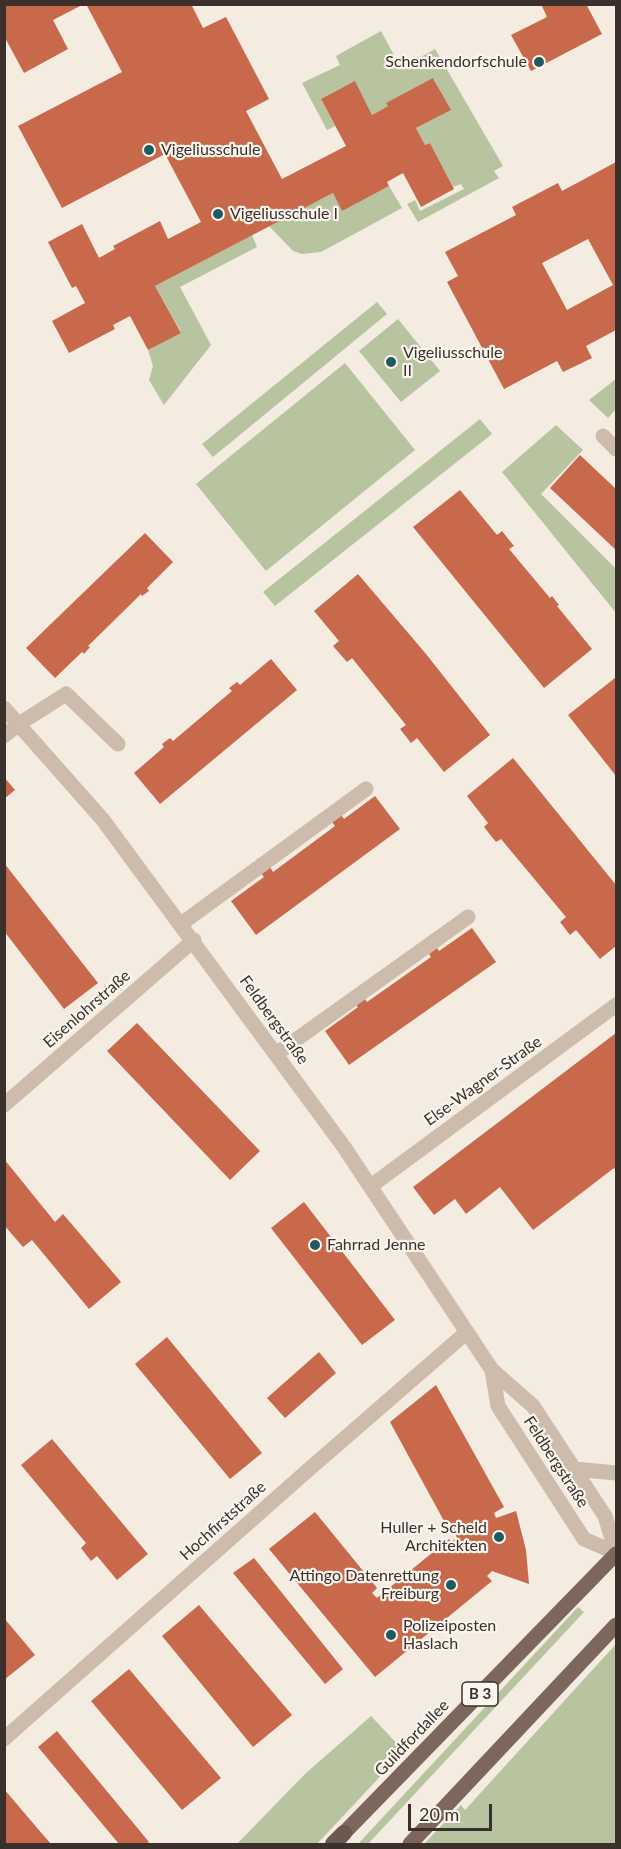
<!DOCTYPE html>
<meta charset="utf-8">
<style>
body{margin:0}
#map{position:relative;width:621px;height:1849px;overflow:hidden;background:#f4ebe1;font-family:Lato,sans-serif}
canvas{display:block}
.frame{position:absolute;inset:0;border:6px solid #3b302b;pointer-events:none}
.scale{position:absolute;left:408px;top:1804px;width:84px;height:27px;box-sizing:border-box;border:3px solid #3b302b;border-top:0;padding-left:8px;font-size:18px;line-height:21px;white-space:nowrap;color:#3b302b;-webkit-text-stroke:4px #fbf5ee;paint-order:stroke}
</style>
<div id="map">
<canvas width="621" height="1849"></canvas>
<div class="frame"></div>
<div class="scale">20 m</div>
</div>
<script>
const context = document.querySelector('canvas').getContext('2d');
context.lineJoin = 'round';
function fill(path, color) { context.fillStyle = color; context.fill(path, 'evenodd'); }
const shape = rows => new Path2D(rows.map(r => 'M' + r).join(''));
function stroke(path, color, width, dash) { context.strokeStyle = color; context.lineWidth = width; context.lineCap = dash ? 'butt' : 'round'; context.setLineDash(dash || []); context.stroke(path); }
function write(font, color, halo, rows, align = 'center') {
  context.font = font + ' Lato,sans-serif'; context.lineWidth = 4.5; context.setLineDash([]); context.textBaseline = 'middle'; context.strokeStyle = halo; context.fillStyle = color; for (const [text, x, y, turn = 0] of rows) {
    context.save(); context.translate(x, y); context.rotate((+turn || 0) * Math.PI / 180); context.textAlign = isNaN(turn) ? turn : align; if (halo) context.strokeText(text, 0, 0); context.fillText(text, 0, 0); context.restore();
  }
}
fill(shape([
 [381,31,401,68,435,49,503,166,494,171,499,178,418,222,407,204,415,200,420,211,464,189,461,184,453,187,430,143,425,145,416,128,450,110,434,79,387,103,388,106,372,115,355,82,321,99,335,126,327,130,302,83,340,65,336,56],
 [389,186,402,208,321,252,302,254,293,251,269,226,333,193,342,210],
 [252,235,257,247,180,287,211,345,164,405,149,380,153,366,148,350,181,332,155,286],
 [377,302,387,314,213,457,202,444],
 [398,319,440,371,401,402,359,351],
 [345,363,415,450,266,571,196,484],
 [616,379,616,409,608,418,589,400],
 [480,419,492,434,275,606,263,592],
 [556,425,583,450,541,494,616,569,616,613,502,472],
 [578,1607,584,1612,368,1844,358,1844],
 [616,1644,616,1844,424,1844,461,1805,465,1810],
 [371,1716,404,1751,317,1844,237,1844,305,1774]
]), '#b8c4a0');
fill(shape([
 [4,4,84,4,53,20,68,49,24,73,4,36],
 [86,4,191,4,203,28,226,17,269,99,246,111,282,179,346,146,321,99,355,81,372,115,388,106,386,103,433,78,451,110,416,128,425,145,430,143,454,189,421,207,403,173,387,182,389,186,342,211,333,193,155,286,181,333,148,350,130,316,113,325,115,329,69,353,52,321,85,303,76,286,72,288,48,242,82,224,99,258,115,249,113,246,160,221,168,239,201,222,165,154,62,208,18,126,122,72],
 [541,4,586,4,602,34,531,71,511,35,547,17],
 [616,162,616,330,586,346,592,358,563,372,557,361,504,389,447,282,458,276,445,252,516,215,512,207,558,183,562,191],
 [588,239,613,285,567,310,542,263],
 [580,455,616,489,616,550,550,488],
 [460,490,497,535,502,531,514,546,509,549,550,598,552,596,559,605,557,606,592,649,544,688,413,527],
 [145,533,173,562,147,588,149,591,142,596,141,594,88,646,90,647,84,654,82,652,55,678,26,648],
 [358,574,426,654,490,735,444,772,417,738,411,743,400,729,406,725,352,658,347,662,333,646,339,641,314,611],
 [271,659,297,690,160,804,134,773,164,747,162,744,170,738,173,741,232,691,229,688,237,682,240,685],
 [615,678,616,680,616,776,568,715],
 [513,758,616,885,616,946,600,959,576,930,570,935,560,922,566,917,501,839,496,842,484,827,488,823,467,796],
 [4,777,15,790,4,799],
 [375,796,400,829,256,935,231,901,264,877,261,873,270,867,273,872,335,826,332,822,341,815,344,819],
 [4,863,98,983,64,1009,4,931],
 [472,928,496,962,349,1065,325,1031,358,1007,356,1005,365,999,367,1002,431,957,429,954,437,948,439,951],
 [137,1023,260,1151,230,1180,107,1051],
 [616,1033,616,1171,614,1168,533,1230,500,1187,466,1214,455,1199,434,1215,413,1187],
 [4,1159,55,1222,63,1214,121,1282,89,1309,32,1240,23,1247,4,1225],
 [304,1202,395,1320,362,1345,271,1228],
 [167,1337,262,1453,230,1479,135,1364],
 [319,1352,336,1373,285,1418,267,1398],
 [436,1385,504,1507,494,1513,496,1518,516,1511,526,1550,529,1584,492,1571,487,1576,492,1581,375,1677,269,1549,315,1512,377,1588,372,1593,377,1598,449,1539,451,1542,457,1538,454,1531,450,1532,390,1422],
 [52,1439,148,1554,117,1580,97,1556,91,1561,81,1548,86,1543,21,1465],
 [254,1558,343,1669,325,1684,233,1573],
 [199,1605,292,1715,253,1747,162,1636],
 [4,1618,35,1655,4,1680],
 [129,1669,221,1778,182,1810,91,1701],
 [57,1731,149,1842,146,1844,119,1844,38,1747],
 [4,1789,38,1829,51,1844,4,1844]
]), '#c8694b');
stroke(shape([
 [4,736,19,724,66,694,118,744],
 [181,924,366,789],
 [276,1054,468,917]
]), '#cdbbac', 15);
stroke(shape([
 [603,436,616,449],
 [4,708,103,820,344,1147,492,1370,533,1406,605,1516,616,1552],
 [4,1105,194,940],
 [371,1186,616,1005],
 [492,1370,498,1406,584,1539,616,1553],
 [575,1469,616,1473],
 [4,1739,307,1471,467,1332]
]), '#cdbbac', 15);
stroke(shape([
 [344,1833,616,1554],
 [410,1844,616,1625]
]), '#7d675c', 15);
stroke(shape([
 [333,1844,344,1833]
]), '#6c584f', 16);
for (const [x, y, r, color] of [
 [539,62,6,"#1f5a5e"],
 [149,150,6,"#1f5a5e"],
 [218,214,6,"#1f5a5e"],
 [391,362,6,"#1f5a5e"],
 [315,1245,6,"#1f5a5e"],
 [499,1537,6,"#1f5a5e"],
 [451,1585,6,"#1f5a5e"],
 [391,1635,6,"#1f5a5e"]
]) { const dot = new Path2D(); dot.arc(x, y, r, 0, 2 * Math.PI); context.fillStyle = color; context.fill(dot); stroke(dot, '#fbf5ee', 2); }
for (const [x, y, w] of [
 [480,1694,36]
]) { const box = new Path2D(); box.roundRect(x - w / 2, y - 12, w, 24, 4.5); context.fillStyle = '#fbf5ee'; context.fill(box); stroke(box, '#3b302b', 1.5); }
write('bold 15px', '#3b302b', null, [
 ["B 3",480,1694]
]);
write('16px', '#3b302b', '#fbf5ee', [
 ["Schenkendorfschule",527,62,"right"],
 ["Vigeliusschule",161,150],
 ["Vigeliusschule I",230,214],
 ["Vigeliusschule",403,353],
 ["II",403,371],
 ["Fahrrad Jenne",327,1245],
 ["Huller + Scheld",487,1528,"right"],
 ["Architekten",487,1546,"right"],
 ["Attingo Datenrettung",439,1576,"right"],
 ["Freiburg",439,1594,"right"],
 ["Polizeiposten",403,1626],
 ["Haslach",403,1644]
], 'left');
write('16px', '#3b302b', '#fbf5ee', [
 ["Eisenlohrstraße",87,1009,-41],
 ["Feldbergstraße",274,1020,54],
 ["Else-Wagner-Straße",483,1081,-36],
 ["Feldbergstraße",556,1462,57],
 ["Hochfirststraße",223,1521,-42],
 ["Guildfordallee",412,1738,-46]
]);
</script>
